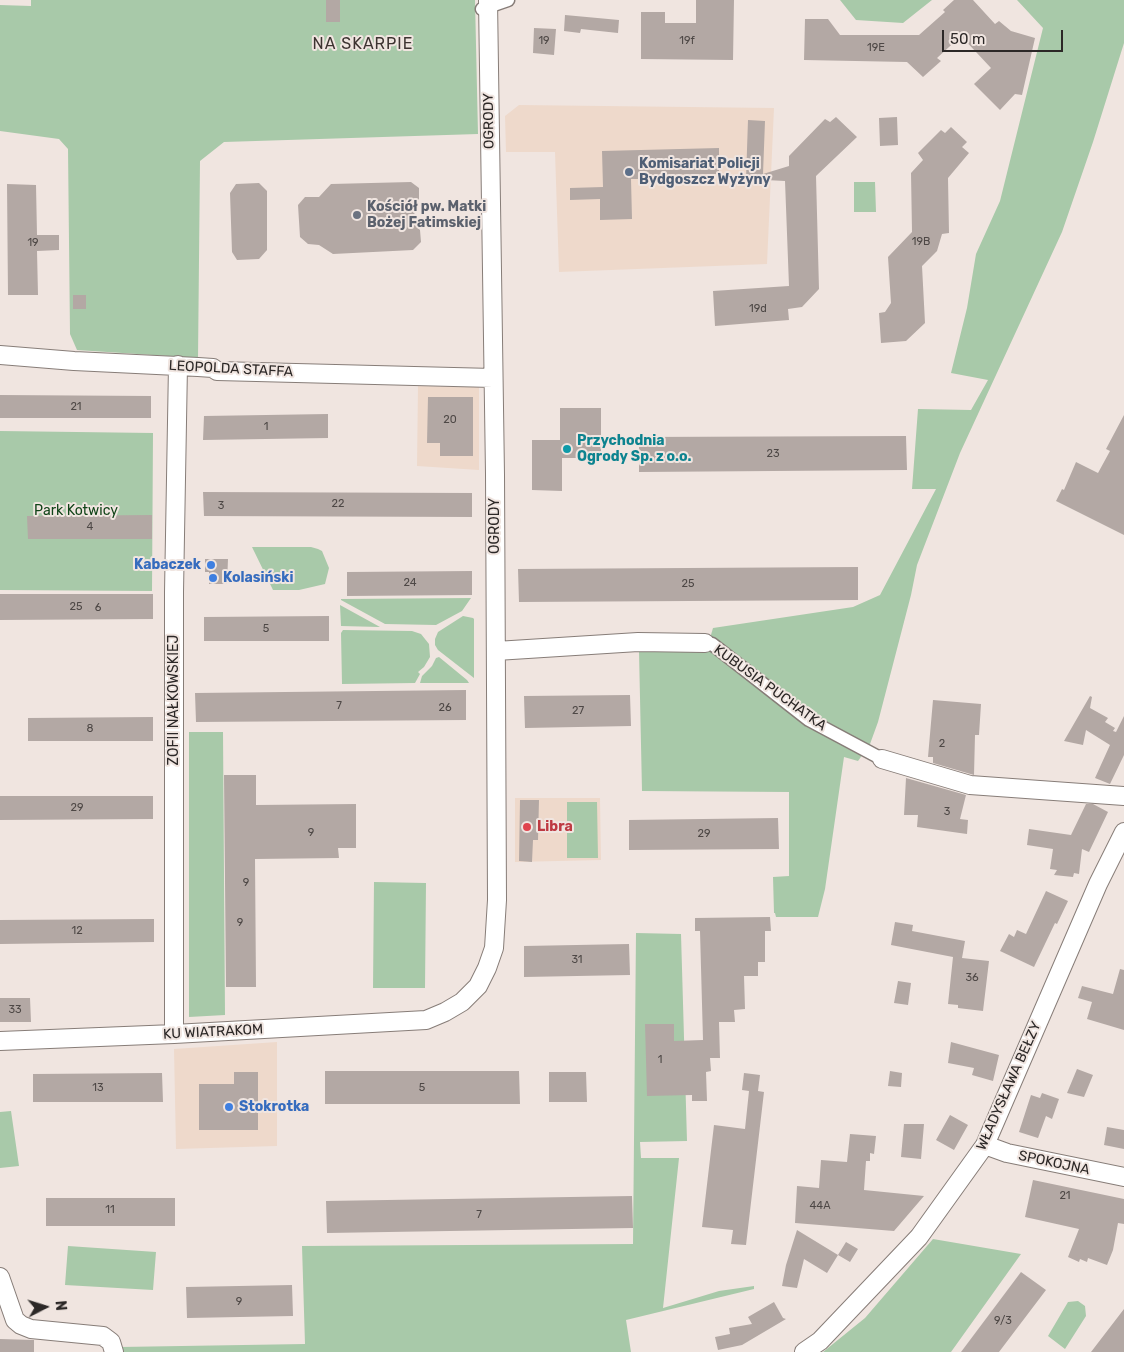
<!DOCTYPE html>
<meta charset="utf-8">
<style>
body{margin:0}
#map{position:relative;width:1124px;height:1352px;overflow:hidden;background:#f0e5e0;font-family:Rubik,sans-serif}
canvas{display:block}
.north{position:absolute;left:20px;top:1282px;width:50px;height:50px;-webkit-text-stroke:4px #f0e5e0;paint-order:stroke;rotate:85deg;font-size:14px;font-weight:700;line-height:20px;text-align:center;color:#2c2827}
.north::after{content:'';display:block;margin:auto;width:18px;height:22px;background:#2c2827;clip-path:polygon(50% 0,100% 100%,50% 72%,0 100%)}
.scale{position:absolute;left:942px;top:30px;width:121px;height:22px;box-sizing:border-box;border:2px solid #2c2827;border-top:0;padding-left:6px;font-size:15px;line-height:18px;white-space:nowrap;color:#2c2827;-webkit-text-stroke:4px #f0e5e0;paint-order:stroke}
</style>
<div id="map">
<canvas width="1124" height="1352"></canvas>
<div class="north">N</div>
<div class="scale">50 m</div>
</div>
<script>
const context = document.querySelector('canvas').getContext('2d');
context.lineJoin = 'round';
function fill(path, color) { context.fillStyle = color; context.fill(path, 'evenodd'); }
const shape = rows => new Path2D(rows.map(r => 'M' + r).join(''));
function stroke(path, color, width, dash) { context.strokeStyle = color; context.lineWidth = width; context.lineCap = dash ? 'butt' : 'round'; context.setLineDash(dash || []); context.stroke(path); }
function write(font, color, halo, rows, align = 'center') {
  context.font = font + ' Rubik,sans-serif'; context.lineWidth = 4; context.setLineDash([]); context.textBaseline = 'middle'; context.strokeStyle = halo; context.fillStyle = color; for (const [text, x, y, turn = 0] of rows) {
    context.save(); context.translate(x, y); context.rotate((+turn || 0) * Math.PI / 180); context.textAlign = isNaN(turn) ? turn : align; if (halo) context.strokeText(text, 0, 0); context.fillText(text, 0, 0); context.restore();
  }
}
fill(shape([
 [519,105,774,108,767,264,559,272,555,152,506,152,505,116],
 [418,386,479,387,479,470,417,466],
 [515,798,600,798,601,860,515,862],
 [277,1042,277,1146,176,1149,174,1049]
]), '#eed9cb');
fill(shape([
 [31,0,475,0,478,134,224,142,200,161,198,358,77,350,70,334,68,149,59,139,0,131,0,5,31,6],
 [840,0,932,0,903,23,856,20],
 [1017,0,1124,0,1124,43,1093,142,1062,232,960,453,917,565,911,595,878,722,870,744,858,761,844,757,825,889,818,917,776,917,775,913,774,913,773,877,789,876,789,792,642,791,639,651,706,652,713,628,853,607,880,595,936,489,912,489,918,409,971,410,988,380,951,373,967,308,976,254,1000,201,1043,28],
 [854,182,875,182,876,212,854,212],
 [0,431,153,433,152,591,0,590],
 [252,547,311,547,318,549,322,551,329,568,325,584,299,590,273,590],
 [471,598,462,611,436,625,385,624,341,600,341,599],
 [340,605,380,627,341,626],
 [463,616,473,618,474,619,474,678,438,650,435,645,435,639,438,632],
 [343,630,412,631,421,634,429,644,430,657,424,667,418,672,420,674,415,683,342,684,341,633],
 [439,657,467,680,469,683,420,683,422,676,432,666,436,658],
 [189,732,223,732,225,1015,189,1017],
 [567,802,597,802,598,858,567,858],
 [374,882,426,883,425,988,373,988],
 [636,933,681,934,687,1141,640,1142,641,1158,679,1158,663,1308,719,1291,754,1286,754,1289,626,1320,631,1352,120,1352,120,1347,305,1344,302,1246,633,1244],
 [11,1111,19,1166,0,1168,0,1112],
 [933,1239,1021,1254,951,1352,823,1352,865,1318],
 [68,1246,156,1252,153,1290,65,1285],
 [1078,1301,1085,1306,1086,1316,1065,1349,1048,1336,1068,1302]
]), '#a8c9a9');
fill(shape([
 [326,0,340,0,340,22,326,22],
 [696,0,734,0,733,60,641,59,641,12,665,12,665,23,696,23],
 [954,0,973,0,995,24,999,21,1011,31,1035,38,1022,95,1015,94,1000,110,974,84,991,68,961,36,937,58,941,61,923,77,907,62,804,60,805,19,828,19,840,35,919,35,945,12,943,10],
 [565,15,619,20,618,33,581,29,580,33,564,31],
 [534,28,556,29,554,55,533,53],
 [836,117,857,137,816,176,819,289,802,307,788,309,789,320,715,326,713,291,789,286,785,181,746,179,748,120,765,121,763,174,789,166,789,156,825,119,830,122],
 [897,117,898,145,880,146,879,118],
 [951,127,967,142,962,147,969,153,948,178,949,233,942,234,937,251,922,266,925,323,906,341,881,343,879,313,885,312,891,303,888,257,912,232,911,173,923,160,918,153,941,130,945,133],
 [719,148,719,174,654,175,654,179,631,179,632,219,600,220,600,199,570,200,570,188,603,187,602,151],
 [411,182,419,188,419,199,414,205,415,225,420,230,421,242,413,250,333,254,319,245,308,244,300,237,298,205,305,197,319,197,331,184],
 [259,183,267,191,267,250,259,259,237,260,232,252,230,193,236,184],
 [7,184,36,185,37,235,59,235,59,250,37,251,38,295,8,295],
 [73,295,86,295,86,309,73,309],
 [0,395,151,396,151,418,0,418],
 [428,397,473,397,473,456,440,456,440,443,427,443],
 [560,408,601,408,601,458,562,458,562,491,532,490,532,440,560,440],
 [328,414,328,438,203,440,204,416],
 [1124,415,1124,535,1056,501,1062,489,1064,490,1076,462,1098,473,1110,451,1106,449],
 [906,436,907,470,639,472,639,437],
 [203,492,472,493,472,517,204,516],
 [152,515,152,539,28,539,27,516],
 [205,559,228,559,227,584,209,584,209,572,205,572],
 [858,567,858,600,519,602,518,569],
 [472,571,472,595,347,596,347,572],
 [0,594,153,594,153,619,0,620],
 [329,616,329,641,204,641,204,617],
 [466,690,466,720,196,722,195,693],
 [630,695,631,726,525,728,524,696],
 [1090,696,1092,697,1090,708,1108,718,1105,722,1115,728,1113,731,1116,732,1124,716,1124,755,1110,784,1095,778,1110,745,1086,730,1083,745,1064,741],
 [933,700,981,704,979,735,975,735,974,775,933,763,933,757,928,757],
 [153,717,153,741,28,741,28,718],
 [224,775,256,775,256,805,356,804,356,848,338,848,339,858,255,859,256,987,226,987],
 [906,778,966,795,960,819,968,820,967,834,917,827,918,815,904,815],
 [0,796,153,796,153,819,0,820],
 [520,800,539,800,538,840,533,840,532,862,519,861],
 [1086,804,1093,804,1108,812,1089,852,1082,849,1079,874,1074,873,1073,877,1054,875,1057,870,1050,869,1053,849,1027,845,1029,829,1071,835],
 [778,818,779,849,629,850,629,820],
 [1046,891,1068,901,1057,924,1055,923,1034,967,1000,951,1009,934,1014,937,1017,930,1026,934],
 [770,917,771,931,765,931,765,962,758,962,758,976,744,976,745,1009,734,1010,735,1022,719,1022,720,1058,710,1058,711,1071,706,1072,707,1101,692,1101,692,1095,647,1096,645,1024,674,1024,674,1041,703,1040,700,931,695,931,695,918],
 [154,919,154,942,0,944,0,920],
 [895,922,913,925,912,931,965,941,962,958,989,961,983,1011,958,1008,958,1005,948,1004,953,957,891,945],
 [629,944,630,975,524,977,524,946],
 [1120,969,1124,970,1124,1030,1087,1019,1092,1002,1078,998,1082,986,1113,994],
 [898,981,911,983,908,1005,894,1003],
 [0,998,30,998,31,1022,0,1022],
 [951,1042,999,1055,993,1081,972,1075,974,1068,948,1063],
 [1077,1069,1093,1075,1084,1097,1067,1093],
 [325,1071,519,1071,520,1104,325,1104],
 [890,1071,902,1073,901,1087,888,1086],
 [234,1072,258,1072,258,1130,199,1130,199,1084,234,1084],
 [549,1072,586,1072,587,1102,549,1102],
 [162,1073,163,1102,33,1102,33,1074],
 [744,1073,760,1075,758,1091,764,1092,746,1245,731,1244,733,1230,702,1227,714,1125,745,1129,749,1091,742,1090],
 [1042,1093,1059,1099,1052,1119,1046,1116,1038,1138,1019,1132,1031,1095,1040,1098],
 [950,1115,968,1125,954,1150,936,1140],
 [904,1124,924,1124,921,1159,901,1157],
 [1107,1127,1124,1130,1124,1149,1104,1145],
 [850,1134,876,1136,874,1154,870,1153,870,1161,866,1161,864,1190,924,1196,894,1231,795,1223,797,1186,819,1188,821,1160,847,1162],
 [1033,1180,1124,1199,1124,1224,1118,1223,1113,1250,1107,1265,1088,1258,1087,1262,1080,1259,1079,1262,1068,1257,1079,1229,1025,1217],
 [632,1196,633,1228,327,1233,326,1201],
 [46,1198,175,1198,175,1226,46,1226],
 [797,1230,838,1255,827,1273,804,1259,797,1288,782,1286,786,1265],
 [846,1242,858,1249,850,1262,838,1255],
 [1021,1272,1046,1290,999,1352,961,1352],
 [292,1285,293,1316,187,1318,186,1287],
 [774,1302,783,1318,786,1319,742,1345,718,1350,715,1337,730,1334,729,1328,752,1324,748,1317],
 [1124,1309,1124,1352,1091,1352],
 [0,1339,34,1340,34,1352,0,1352]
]), '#b3a8a4');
const pedestrian = shape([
 [482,9,508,0],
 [705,643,712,644,809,720,882,759]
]);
const minor = shape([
 [0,355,74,361,198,367,213,368,217,371,493,378],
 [496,651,638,642,705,643],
 [882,759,970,785,1124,796],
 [174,1034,174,592,178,365],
 [0,1041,174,1034,426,1020,445,1012,462,1002,478,986,487,968,494,948,497,900,495,474,488,0],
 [985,1145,1007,1153,1124,1177],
 [0,1277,15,1320,21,1325,31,1329,103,1336,111,1342,114,1352],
 [804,1352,820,1341,919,1237,985,1145,1098,884,1124,832]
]);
stroke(pedestrian, '#877d78', 15);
stroke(minor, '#877d78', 20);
stroke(pedestrian, '#fff', 12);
stroke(minor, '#fff', 18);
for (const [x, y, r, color] of [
 [629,172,5,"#5c6f8a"],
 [357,215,5,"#6b7280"],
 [567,449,5,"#0f9aa8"],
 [211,565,5,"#3f7fe0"],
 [213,578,5,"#3f7fe0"],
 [527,827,5,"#e0444e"],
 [229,1107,5,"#3f7fe0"]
]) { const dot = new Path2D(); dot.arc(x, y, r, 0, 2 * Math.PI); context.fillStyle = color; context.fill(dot); stroke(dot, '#f0e5e0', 2); }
write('11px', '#4e4846', null, [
 ["19",544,41],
 ["19f",687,41],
 ["19E",876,48],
 ["19B",921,242],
 ["19",33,243],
 ["19d",758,309],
 ["21",76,407],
 ["20",450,420],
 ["1",266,427],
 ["23",773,454],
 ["22",338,504],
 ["3",221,506],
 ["4",90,527],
 ["24",410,583],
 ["25",688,584],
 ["25",76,607],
 ["6",98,608],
 ["5",266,629],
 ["7",339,706],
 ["26",445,708],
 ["27",578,711],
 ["8",90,729],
 ["2",942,744],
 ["29",77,808],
 ["3",947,812],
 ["9",311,833],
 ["29",704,834],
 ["9",246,883],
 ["9",240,923],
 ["12",77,931],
 ["31",577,960],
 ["36",972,978],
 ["33",15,1010],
 ["1",660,1060],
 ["13",98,1088],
 ["5",422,1088],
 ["21",1065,1196],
 ["44A",820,1206],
 ["11",110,1210],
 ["7",479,1215],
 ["9",239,1302],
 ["9/3",1003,1321]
]);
write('14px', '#2c2827', '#f0e5e0', [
 ["OGRODY",489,121,-91],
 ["LEOPOLDA STAFFA",231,369,3],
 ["OGRODY",495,526,-90],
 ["KUBUSIA PUCHATKA",770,688,36],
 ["ZOFII NAŁKOWSKIEJ",174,700,-90],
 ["KU WIATRAKOM",213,1032,-3],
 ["WŁADYSŁAWA BEŁZY",1009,1086,-66],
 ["SPOKOJNA",1054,1163,12]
]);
write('bold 14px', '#4e5e75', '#f0e5e0', [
 ["Komisariat Policji",639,164],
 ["Bydgoszcz Wyżyny",639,180]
], 'left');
write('bold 14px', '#5b616d', '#f0e5e0', [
 ["Kościół pw. Matki",367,207],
 ["Bożej Fatimskiej",367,223]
], 'left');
write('bold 14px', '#0d838f', '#f0e5e0', [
 ["Przychodnia",577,441],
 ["Ogrody Sp. z o.o.",577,457]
], 'left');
write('14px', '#104418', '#f0e5e0', [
 ["Park Kotwicy",76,511]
]);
write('bold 14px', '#366cbe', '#f0e5e0', [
 ["Kabaczek",201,565,"right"],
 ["Kolasiński",223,578],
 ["Stokrotka",239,1107]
], 'left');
write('bold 14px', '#be3a42', '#f0e5e0', [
 ["Libra",537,827]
], 'left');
context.letterSpacing = '1px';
write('16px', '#3d3431', '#f0e5e0', [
 ["NA SKARPIE",363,44]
]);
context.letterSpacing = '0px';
</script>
